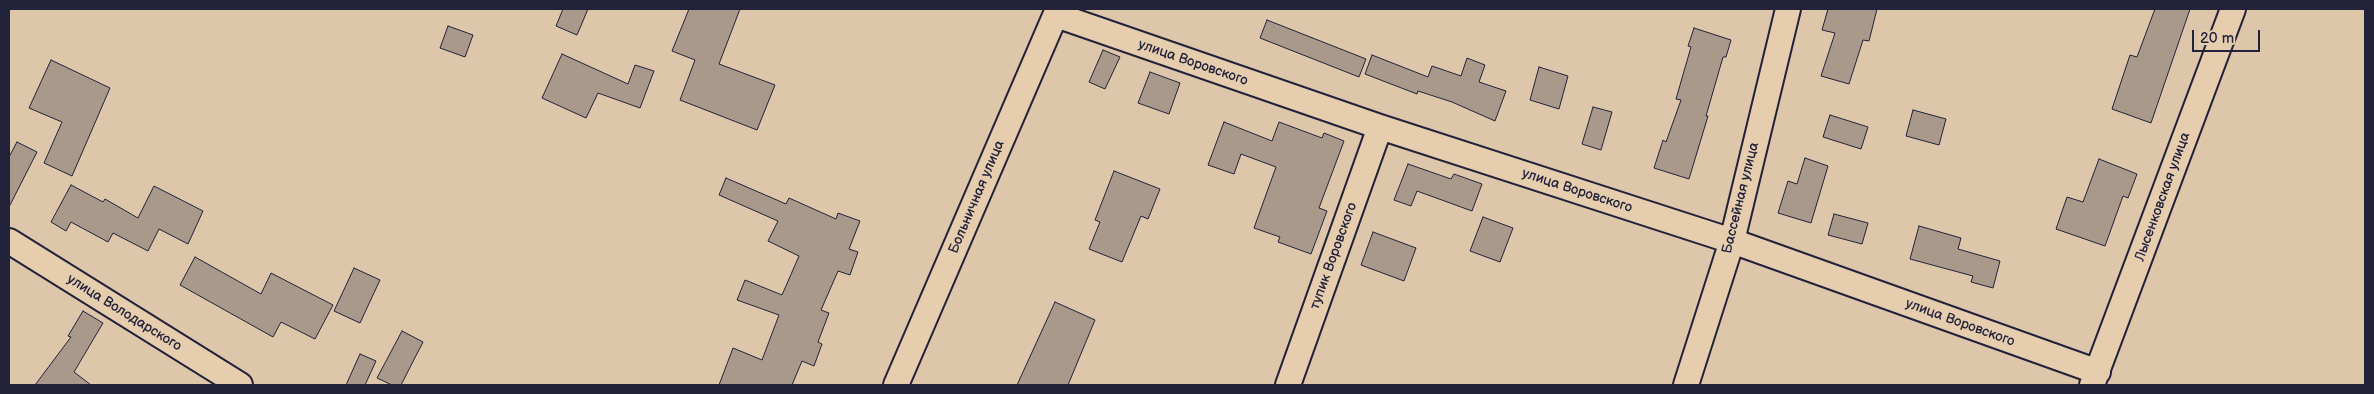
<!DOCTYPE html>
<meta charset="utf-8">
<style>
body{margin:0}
#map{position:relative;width:2374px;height:394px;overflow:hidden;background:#ddc6a9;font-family:"Balsamiq Sans",sans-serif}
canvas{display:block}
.frame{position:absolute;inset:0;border:10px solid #22223b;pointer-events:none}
.scale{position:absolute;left:2192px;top:30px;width:68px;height:22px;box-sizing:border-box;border:2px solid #22223b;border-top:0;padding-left:6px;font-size:15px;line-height:18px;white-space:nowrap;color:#22223b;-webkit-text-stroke:4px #e5cdae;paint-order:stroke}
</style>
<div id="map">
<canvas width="2374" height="394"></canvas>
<div class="frame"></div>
<div class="scale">20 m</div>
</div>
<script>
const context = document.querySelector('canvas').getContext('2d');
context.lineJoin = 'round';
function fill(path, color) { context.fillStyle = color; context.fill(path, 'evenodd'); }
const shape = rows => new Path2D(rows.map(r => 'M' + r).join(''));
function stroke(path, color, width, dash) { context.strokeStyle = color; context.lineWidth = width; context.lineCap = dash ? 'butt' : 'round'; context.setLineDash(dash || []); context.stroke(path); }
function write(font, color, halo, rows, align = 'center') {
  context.font = font + ' "Balsamiq Sans",sans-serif'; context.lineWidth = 5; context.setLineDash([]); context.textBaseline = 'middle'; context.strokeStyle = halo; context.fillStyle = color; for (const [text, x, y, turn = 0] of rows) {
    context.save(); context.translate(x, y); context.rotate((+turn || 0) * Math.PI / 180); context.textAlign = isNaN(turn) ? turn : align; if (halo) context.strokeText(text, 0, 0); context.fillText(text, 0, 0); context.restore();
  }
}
const building = shape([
 [563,9,588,9,577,35,556,26,563,9],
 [689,9,740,9,719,64,775,85,757,130,680,100,695,60,672,51,689,9],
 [1828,9,1877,9,1869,41,1863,40,1849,84,1821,76,1835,33,1822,30,1828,9],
 [2155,9,2190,9,2151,123,2112,109,2130,55,2137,57,2155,9],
 [1267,20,1366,59,1359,77,1260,38,1267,20],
 [448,26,473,35,465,57,440,48,448,26],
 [1694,28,1731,40,1726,57,1723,57,1706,116,1708,116,1689,179,1654,168,1663,140,1666,142,1681,100,1676,99,1691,47,1688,46,1694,28],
 [1103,50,1120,57,1105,89,1089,82,1103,50],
 [562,54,628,84,635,65,654,71,640,108,598,93,586,118,542,98,562,54],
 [1372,55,1428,77,1432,66,1461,76,1467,58,1485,65,1479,82,1506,91,1495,121,1452,102,1418,91,1417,94,1365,74,1372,55],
 [51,60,110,88,72,176,44,163,62,122,29,108,51,60],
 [1539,67,1568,76,1559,109,1530,100,1539,67],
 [1150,72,1180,83,1169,114,1138,103,1150,72],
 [1593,107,1612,112,1601,150,1582,144,1593,107],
 [1913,110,1946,119,1939,145,1906,136,1913,110],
 [1830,115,1868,127,1861,149,1823,137,1830,115],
 [1224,122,1272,141,1279,122,1322,138,1324,133,1344,141,1319,208,1327,211,1311,254,1278,242,1280,237,1254,228,1276,167,1241,154,1234,174,1208,165,1224,122],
 [17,142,37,152,9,207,9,157,17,142],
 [1805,158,1828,166,1811,223,1778,213,1788,181,1797,184,1805,158],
 [2099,159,2137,174,2128,198,2123,196,2105,246,2056,229,2067,197,2083,202,2099,159],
 [1408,164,1451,179,1454,174,1482,184,1472,211,1417,191,1411,206,1394,200,1408,164],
 [1114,171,1160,189,1148,219,1141,216,1122,262,1089,249,1100,222,1095,220,1114,171],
 [726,178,786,204,789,198,836,219,838,213,860,221,849,249,858,252,850,275,838,271,821,310,829,313,818,342,822,344,814,366,802,361,792,385,719,385,733,348,762,360,779,315,737,300,745,280,782,295,799,256,768,241,778,221,719,195,726,178],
 [71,185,103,202,105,199,138,218,154,186,203,211,188,244,159,229,148,251,113,233,108,242,71,222,66,231,51,222,71,185],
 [1834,214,1868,223,1862,244,1828,235,1834,214],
 [1483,217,1513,228,1500,262,1470,251,1483,217],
 [1919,226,1961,238,1958,249,2000,261,1993,288,1971,282,1973,276,1910,259,1919,226],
 [1373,232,1416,248,1404,281,1361,265,1373,232],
 [195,257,261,294,271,273,333,305,315,339,281,322,273,337,180,285,195,257],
 [354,268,380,280,360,323,334,311,354,268],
 [1055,302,1095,320,1068,385,1017,385,1055,302],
 [83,311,103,323,74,372,91,385,35,385,71,337,68,336,83,311],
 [402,331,423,342,401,385,392,385,377,378,402,331],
 [360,354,376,361,365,385,346,385,360,354]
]);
fill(building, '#a9998a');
stroke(building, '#22223b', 1);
const minor = shape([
 [1056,15,1380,127,1732,241,2098,372],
 [9,241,240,385],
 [896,385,1058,9],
 [1288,385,1380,127],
 [1686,385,1732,241,1788,9],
 [2092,385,2233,9]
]);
stroke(minor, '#22223b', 28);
stroke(minor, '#e5cdae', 24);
write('14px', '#22223b', '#e5cdae', [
 ["улица Воровского",1193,63,19],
 ["улица Воровского",1577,191,18],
 ["Больничная улица",977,197,-67],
 ["Лысенковская улица",2163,197,-70],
 ["Бассейная улица",1741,198,-76],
 ["тупик Воровского",1334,256,-70],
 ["улица Володарского",124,313,32],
 ["улица Воровского",1960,323,20]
]);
</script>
